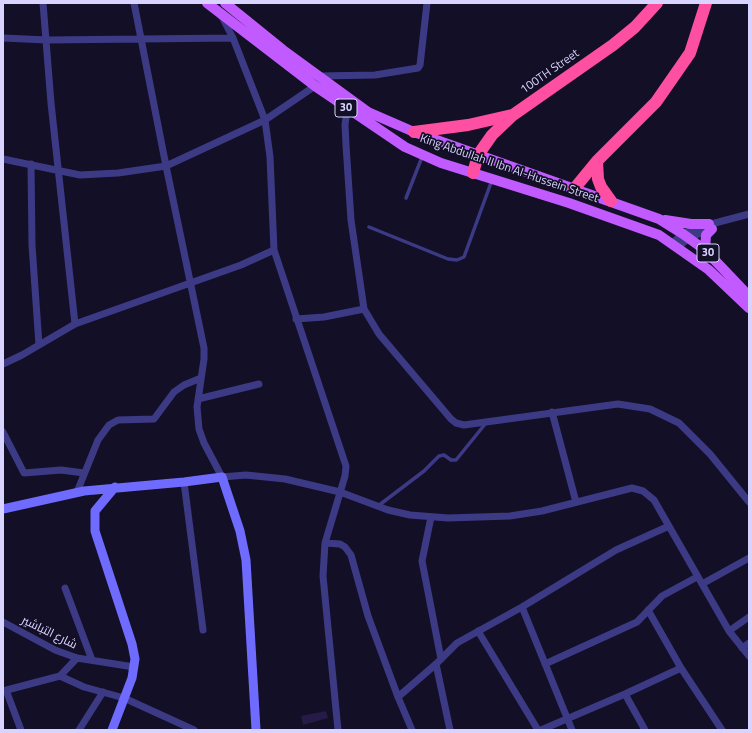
<!DOCTYPE html>
<meta charset="utf-8">
<style>
body{margin:0}
#map{position:relative;width:752px;height:733px;overflow:hidden;background:#130f26;font-family:"Titillium Web",sans-serif}
canvas{display:block}
.frame{position:absolute;inset:0;border:4px solid #d9d4ff;pointer-events:none}
</style>
<div id="map">
<canvas width="752" height="733"></canvas>
<div class="frame"></div>
</div>
<script>
const context = document.querySelector('canvas').getContext('2d');
context.lineJoin = 'round';
function fill(path, color) { context.fillStyle = color; context.fill(path, 'evenodd'); }
const shape = rows => new Path2D(rows.map(r => 'M' + r).join(''));
function stroke(path, color, width, dash) { context.strokeStyle = color; context.lineWidth = width; context.lineCap = dash ? 'butt' : 'round'; context.setLineDash(dash || []); context.stroke(path); }
function write(font, color, halo, rows, align = 'center') {
  context.font = font + ' "Titillium Web",Cairo,sans-serif'; context.lineWidth = 3.5; context.setLineDash([]); context.textBaseline = 'middle'; context.strokeStyle = halo; context.fillStyle = color; for (const [text, x, y, turn = 0] of rows) {
    context.save(); context.translate(x, y); context.rotate((+turn || 0) * Math.PI / 180); context.textAlign = isNaN(turn) ? turn : align; if (halo) context.strokeText(text, 0, 0); context.fillText(text, 0, 0); context.restore();
  }
}
fill(shape([
 [326,711,328,718,303,725,301,716]
]), '#241b47');
stroke(shape([
 [406,198,422,157],
 [369,227,448,259,457,260,464,257,492,180],
 [378,506,424,471,439,456,444,455,451,460,456,460,486,423]
]), '#3d3a85', 3.5);
stroke(shape([
 [43,3,51,103,75,324],
 [134,3,166,166,204,348,204,359,197,407,199,429,204,443,222,477,246,475,285,479,340,492,388,510,410,515,448,518,510,516,542,511,632,488,643,491,654,500,729,631,749,656],
 [221,15,233,38,265,120,270,157,274,250,346,466,345,476,325,543,323,576,338,730],
 [3,38,47,40,233,38],
 [319,76,375,75,418,68,420,65,427,3],
 [347,109,345,125,346,145,351,220,364,309,379,334,451,419,456,423,464,425,618,404,650,409,679,423,710,454,749,502],
 [3,159,80,175,118,173,166,166,265,120,315,86],
 [31,164,32,245,39,345],
 [672,243,683,234,696,228,749,214],
 [678,247,689,238,711,229],
 [296,319,324,317,364,309],
 [3,364,22,355,75,324,241,265,274,250],
 [198,399,259,384],
 [552,412,576,502],
 [3,432,24,473,61,470,84,473],
 [184,482,203,630],
 [77,492,98,440,109,425,118,420,154,419,174,392,184,385,201,378],
 [431,517,422,561,441,659],
 [325,543,340,544,345,547,351,555,368,616,398,697,412,730],
 [702,584,749,558],
 [65,588,92,660],
 [522,607,572,730],
 [648,610,681,668,722,730],
 [3,622,55,650,77,658,134,667],
 [478,631,538,730],
 [729,631,749,617],
 [742,648,749,643],
 [436,664,450,730],
 [545,664,637,622,662,596,697,577],
 [60,676,77,658],
 [6,690,21,730],
 [3,691,60,676,84,687,124,698,194,730],
 [625,694,645,730],
 [398,697,436,664,457,643,522,607,616,550,669,526],
 [79,730,103,692],
 [541,730,625,694,681,668]
]), '#3d3a85', 7);
stroke(shape([
 [3,509,84,491,184,482,222,477,240,531,246,560,256,730],
 [112,730,132,678,135,659,132,644,95,531,95,511,115,487]
]), '#6f6bff', 9);
stroke(shape([
 [207,3,315,86,405,147,441,163,569,203,659,235,709,270,749,308],
 [225,3,283,50,368,112,414,132,659,219,683,234,705,250,749,296],
 [665,220,691,224,709,224],
 [705,250,706,235,712,229]
]), '#c25bff', 10);
stroke(shape([
 [414,132,468,125,512,115],
 [597,161,598,179,601,187,611,201],
 [473,173,478,155,492,135,513,115,613,45,635,27,657,3],
 [574,189,597,161,656,102,690,53,706,3]
]), '#ff4fa3', 12);
for (const [x, y, w] of [
 [346,108,22],
 [708,253,22]
]) { const box = new Path2D(); box.roundRect(x - w / 2, y - 9, w, 18, 3); context.fillStyle = '#130f26'; context.fill(box); stroke(box, '#d9d4ff', 1); }
write('bold 11px', '#d9d4ff', null, [
 ["30",346,108],
 ["30",708,253]
]);
write('12px', '#d9d4ff', '#130f26', [
 ["100TH Street",550,72,-35],
 ["King Abdullah II Ibn Al-Hussein Street",509,169,19],
 ["شارع التباشير",49,633,26]
]);
</script>
